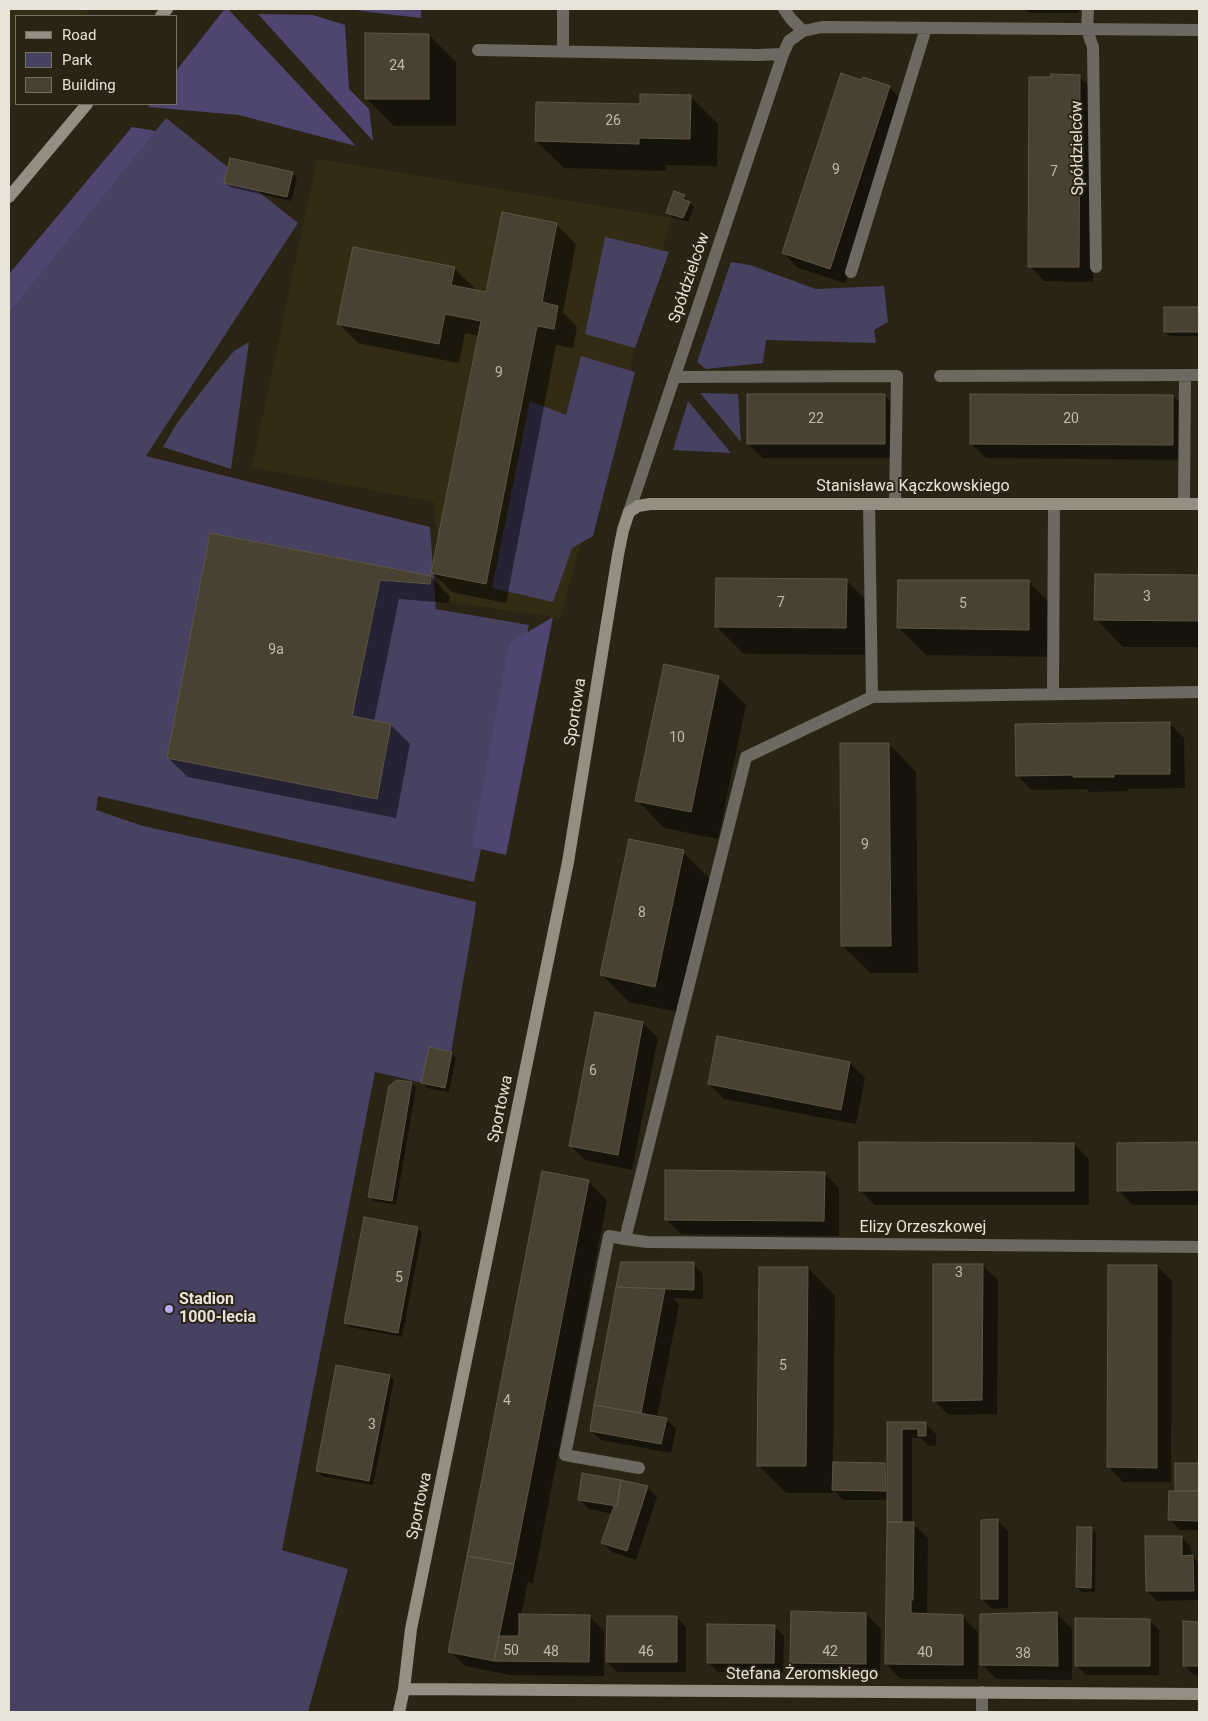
<!DOCTYPE html>
<meta charset="utf-8">
<style>
body{margin:0}
#map{position:relative;width:1208px;height:1721px;overflow:hidden;background:#2a2414;font-family:Roboto,sans-serif}
canvas{display:block}
.frame{position:absolute;inset:0;border:10px solid #e7e3d9;pointer-events:none}
.legend{position:absolute;left:15px;top:15px;width:162px;height:90px;box-sizing:border-box;background:#2a2414;border:1px solid #767063;margin:0;padding:6px 9px;list-style:none;font-size:15px;color:#e7e3d9}
.legend li{display:flex;align-items:center;gap:10px;height:25px}
.legend b{width:25px;border:1px solid #767063}
</style>
<div id="map">
<canvas width="1208" height="1721"></canvas>
<div class="frame"></div>
<ul class="legend">
<li><b style="height:6px;background:#958f83"></b>Road</li>
<li><b style="height:14px;background:#474162"></b>Park</li>
<li><b style="height:14px;background:#494232"></b>Building</li>
</ul>
</div>
<script>
const context = document.querySelector('canvas').getContext('2d');
context.lineJoin = 'round';
function fill(path, color) { context.fillStyle = color; context.fill(path, 'evenodd'); }
const shape = rows => new Path2D(rows.map(r => 'M' + r).join(''));
function stroke(path, color, width, dash) { context.strokeStyle = color; context.lineWidth = width; context.lineCap = dash ? 'butt' : 'round'; context.setLineDash(dash || []); context.stroke(path); }
function write(font, color, halo, rows, align = 'center') {
  context.font = font + ' Roboto,sans-serif'; context.lineWidth = 4; context.setLineDash([]); context.textBaseline = 'middle'; context.strokeStyle = halo; context.fillStyle = color; for (const [text, x, y, turn = 0] of rows) {
    context.save(); context.translate(x, y); context.rotate((+turn || 0) * Math.PI / 180); context.textAlign = isNaN(turn) ? turn : align; if (halo) context.strokeText(text, 0, 0); context.fillText(text, 0, 0); context.restore();
  }
}
fill(shape([
 [9,9,91,9,85,16,16,16,16,100,9,109],
 [317,159,671,218,560,618,442,601,434,502,252,467]
]), '#342b15');
fill(shape([
 [166,118,298,223,146,456,430,527,436,609,529,625,474,882,98,796,96,810,143,826,300,860,476,902,475,912,445,1088,375,1072,282,1550,348,1569,308,1712,9,1712,9,314],
 [605,237,669,252,635,348,585,334],
 [731,262,750,265,816,289,884,286,888,322,874,330,876,343,766,340,763,363,706,369,697,362],
 [249,342,231,469,163,447,177,423,214,375,234,351],
 [581,356,635,372,593,536,572,548,553,602,492,588,530,401,566,415],
 [700,393,738,394,741,442],
 [688,401,731,453,673,450]
]), '#474162');
fill(shape([
 [227,9,228,9,356,146,239,115,148,107,150,104,176,104,176,71,223,11],
 [350,9,421,9,421,18,369,12],
 [258,14,313,15,345,25,349,89,369,109,373,141],
 [132,127,156,131,9,314,9,274],
 [553,617,506,855,472,847,509,643]
]), '#4e4570');
fill(shape([
 [1025,9,1078,9,1078,13,1029,13],
 [429,35,456,62,456,126,394,126,366,98],
 [1079,76,1094,91,1093,282,1044,281,1030,266],
 [889,87,904,102,845,283,798,268,783,253],
 [690,96,718,124,717,166,666,165,666,171,564,168,536,141,641,105],
 [292,173,297,178,291,201,230,187,225,183],
 [684,196,694,207,688,222,672,217,668,212],
 [556,224,576,244,563,312,577,327,573,348,556,345,506,603,452,592,433,573,479,336,465,333,459,363,358,343,339,324,454,268,474,288,473,291,487,294],
 [1165,308,1199,308,1199,336,1170,336,1165,331],
 [884,395,899,410,899,458,763,458,748,444],
 [1173,396,1188,411,1187,460,986,458,971,443],
 [211,534,431,577,450,596,449,603,399,599,374,721,391,725,410,744,396,818,188,777,168,758],
 [1096,575,1199,576,1199,647,1123,647,1096,619],
 [846,580,874,608,873,655,744,654,716,626],
 [1028,582,1056,609,1056,657,926,655,899,628],
 [718,677,746,705,718,839,664,828,637,800],
 [1169,723,1184,738,1185,788,1128,789,1128,791,1089,792,1087,789,1032,790,1017,775],
 [889,744,916,772,918,973,870,973,843,946],
 [683,852,710,879,683,1013,629,1002,602,975],
 [596,1014,643,1023,658,1038,632,1170,585,1160,570,1145],
 [451,1053,456,1058,449,1092,427,1088,423,1083],
 [850,1063,865,1078,856,1124,724,1099,709,1084],
 [412,1083,416,1088,396,1205,374,1201,369,1196],
 [1074,1144,1089,1159,1089,1205,875,1205,860,1190],
 [1118,1144,1199,1144,1199,1205,1133,1205,1118,1190],
 [824,1173,839,1188,839,1236,681,1234,666,1219],
 [588,1181,607,1201,533,1583,528,1582,521,1615,589,1616,604,1631,604,1676,510,1675,465,1666,450,1651],
 [519,1627,520,1627,520,1637,517,1637],
 [417,1228,422,1233,402,1337,350,1327,345,1322],
 [622,1264,693,1264,703,1274,703,1299,673,1298,679,1305,657,1417,666,1419,676,1429,671,1453,601,1440,591,1430],
 [983,1266,998,1280,997,1414,949,1415,934,1400],
 [1157,1266,1172,1281,1171,1482,1123,1482,1109,1467],
 [808,1268,835,1296,833,1463,887,1464,888,1424,926,1424,936,1434,936,1446,929,1446,921,1438,912,1438,912,1523,928,1538,927,1615,963,1617,978,1632,978,1679,901,1679,886,1664,887,1500,843,1500,833,1489,833,1493,786,1493,758,1465],
 [389,1376,394,1380,373,1485,322,1476,317,1471],
 [1176,1464,1199,1464,1199,1530,1180,1530,1170,1520,1176,1492],
 [647,1487,657,1497,636,1560,612,1552,602,1543,613,1514,589,1509,579,1499],
 [998,1521,1008,1531,1008,1608,992,1609,982,1599],
 [1092,1528,1096,1533,1095,1592,1082,1592,1077,1587],
 [1182,1537,1191,1547,1192,1556,1199,1563,1199,1600,1157,1601,1147,1591],
 [866,1614,881,1629,880,1679,806,1678,791,1663],
 [1057,1614,1072,1629,1072,1680,996,1679,982,1664],
 [676,1617,686,1627,686,1672,617,1672,607,1662],
 [1149,1620,1159,1630,1159,1675,1086,1675,1076,1665],
 [1184,1622,1199,1623,1199,1675,1194,1675,1184,1665],
 [774,1626,784,1636,783,1672,718,1672,708,1662]
]), '#0007');
const building = shape([
 [365,33,429,34,429,99,365,99,365,33],
 [841,73,861,80,863,77,890,86,830,269,782,253,841,73],
 [1051,74,1080,75,1079,267,1028,267,1029,77,1051,77,1051,74],
 [640,94,691,95,690,139,639,138,639,144,535,141,536,102,640,104,640,94],
 [230,158,293,172,287,197,224,183,230,158],
 [674,191,685,195,683,199,690,202,683,218,666,213,674,191],
 [502,212,557,223,542,302,558,306,554,329,537,326,486,584,431,573,481,321,445,314,439,344,337,324,353,247,455,267,451,285,486,292,502,212],
 [1164,307,1199,307,1199,332,1164,332,1164,307],
 [747,394,885,394,885,444,747,444,747,394],
 [970,394,1173,395,1173,445,970,444,970,394],
 [210,533,431,576,430,584,380,580,352,716,391,724,377,799,167,758,210,533],
 [1095,574,1199,575,1199,621,1094,620,1095,574],
 [716,578,847,579,846,628,715,627,716,578],
 [898,580,1029,580,1029,630,897,628,898,580],
 [664,664,719,676,691,812,635,801,664,664],
 [1170,722,1170,774,1114,774,1114,777,1073,777,1073,775,1016,776,1015,724,1170,722],
 [840,743,889,743,891,946,841,946,840,743],
 [629,839,684,850,655,987,600,975,629,839],
 [595,1012,643,1022,618,1155,569,1146,595,1012],
 [717,1036,850,1062,841,1110,708,1084,717,1036],
 [429,1047,452,1052,445,1088,421,1083,429,1047],
 [397,1080,412,1082,392,1201,368,1197,389,1086,397,1080],
 [859,1142,1074,1143,1074,1191,859,1191,859,1142],
 [1199,1142,1199,1190,1117,1191,1117,1143,1199,1142],
 [665,1170,825,1172,824,1221,665,1220,665,1170],
 [542,1171,589,1180,514,1564,467,1556,542,1171],
 [364,1217,418,1227,398,1333,344,1323,364,1217],
 [621,1262,694,1262,694,1290,616,1287,621,1262],
 [933,1264,983,1264,982,1400,933,1401,933,1264],
 [1108,1265,1157,1265,1157,1468,1107,1467,1108,1265],
 [759,1267,808,1267,806,1466,757,1466,759,1267],
 [616,1287,665,1289,641,1413,594,1405,616,1287],
 [336,1365,390,1375,369,1481,316,1471,336,1365],
 [594,1405,667,1418,661,1444,590,1431,594,1405],
 [887,1422,926,1422,926,1436,918,1436,918,1429,902,1429,902,1522,887,1522,887,1422],
 [833,1462,885,1463,886,1491,832,1490,833,1462],
 [1175,1463,1199,1463,1199,1491,1175,1491,1175,1463],
 [582,1473,621,1480,617,1506,578,1500,582,1473],
 [621,1480,648,1486,627,1551,601,1543,614,1506,617,1506,621,1480],
 [1169,1491,1199,1491,1199,1521,1168,1520,1169,1491],
 [998,1519,998,1599,981,1599,981,1520,998,1519],
 [887,1522,914,1522,913,1600,911,1600,911,1613,963,1615,963,1665,885,1664,887,1522],
 [1077,1527,1092,1527,1091,1588,1076,1587,1077,1527],
 [1145,1536,1182,1536,1182,1556,1193,1555,1194,1591,1146,1591,1145,1536],
 [467,1556,514,1564,494,1661,448,1652,467,1556],
 [791,1611,866,1613,866,1664,790,1663,791,1611],
 [1057,1612,1058,1666,980,1665,980,1614,1057,1612],
 [519,1614,590,1615,589,1662,494,1661,499,1636,519,1636,519,1614],
 [607,1616,677,1616,677,1662,606,1662,607,1616],
 [1075,1618,1150,1619,1150,1666,1075,1666,1075,1618],
 [1183,1621,1199,1622,1199,1666,1183,1666,1183,1621],
 [707,1624,775,1625,774,1663,707,1663,707,1624]
]);
fill(building, '#494232');
stroke(building, '#5d5645', 1);
stroke(shape([
 [563,9,563,51],
 [784,9,791,19,803,31],
 [1088,9,1087,30,1093,47,1096,267],
 [478,50,757,55,783,54],
 [851,272,926,28],
 [940,376,1199,375],
 [674,377,897,376,895,504],
 [869,504,872,697,746,757,625,1239,647,1242,1199,1247],
 [1184,504,1185,375],
 [629,512,783,54,789,41,803,31,822,27,1199,30],
 [1053,694,1054,504],
 [872,697,1199,692],
 [625,1239,609,1236,565,1455,639,1468],
 [982,1712,982,1692]
]), '#6c6961', 12);
stroke(shape([
 [161,16,167,9],
 [9,197,87,104],
 [404,1689,1199,1694],
 [399,1712,404,1689,411,1629,568,862,618,555,623,530,629,512,638,506,650,504,1199,504]
]), '#958f83', 12);
for (const [x, y, r, color] of [
 [169,1309,5,"#b9abf7"]
]) { const dot = new Path2D(); dot.arc(x, y, r, 0, 2 * Math.PI); context.fillStyle = color; context.fill(dot); stroke(dot, '#2a2414', 2); }
write('14px', '#c0bbaf', null, [
 ["24",397,66],
 ["26",613,121],
 ["9",836,170],
 ["7",1054,172],
 ["9",499,373],
 ["22",816,419],
 ["20",1071,419],
 ["3",1147,597],
 ["7",781,603],
 ["5",963,604],
 ["9a",276,650],
 ["10",677,738],
 ["9",865,845],
 ["8",642,913],
 ["6",593,1071],
 ["3",959,1273],
 ["5",399,1278],
 ["5",783,1366],
 ["4",507,1401],
 ["3",372,1425],
 ["50",511,1651],
 ["48",551,1652],
 ["46",646,1652],
 ["42",830,1652],
 ["40",925,1653],
 ["38",1023,1654]
]);
write('16px', '#e7e3d9', '#2a2414', [
 ["Spółdzielców",1078,148,-91],
 ["Spółdzielców",690,278,-71],
 ["Stanisława Kączkowskiego",913,487],
 ["Sportowa",576,712,-81],
 ["Sportowa",501,1109,-78],
 ["Elizy Orzeszkowej",923,1228],
 ["Sportowa",420,1506,-78],
 ["Stefana Żeromskiego",802,1675]
]);
write('bold 16px', '#e7e3d9', '#2a2414', [
 ["Stadion",179,1300],
 ["1000-lecia",179,1318]
], 'left');
</script>
